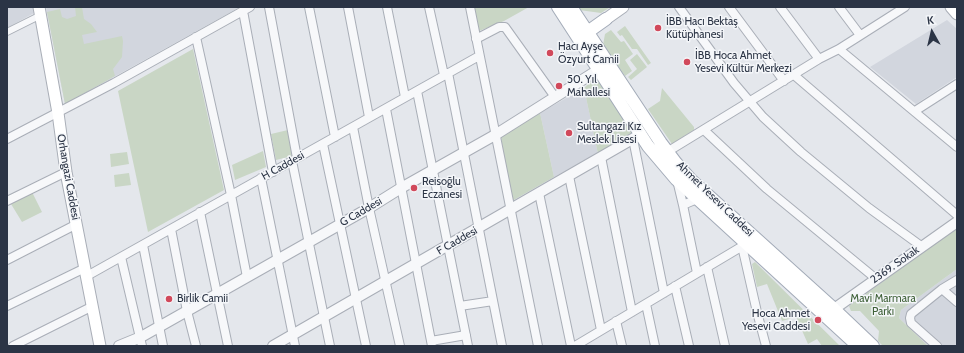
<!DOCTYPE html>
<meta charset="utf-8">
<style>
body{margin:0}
#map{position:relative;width:964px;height:353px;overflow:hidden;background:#e4e7ec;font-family:Cabin,sans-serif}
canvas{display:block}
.frame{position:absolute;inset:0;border:8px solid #2b3445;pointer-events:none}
.north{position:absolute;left:912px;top:12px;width:40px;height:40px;-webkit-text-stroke:3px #f4f6f9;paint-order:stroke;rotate:352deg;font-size:11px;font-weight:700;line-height:16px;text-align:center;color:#2b3445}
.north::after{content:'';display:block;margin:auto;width:14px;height:18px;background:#2b3445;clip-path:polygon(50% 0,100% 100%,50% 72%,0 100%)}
</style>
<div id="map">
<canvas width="964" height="353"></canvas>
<div class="frame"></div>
<div class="north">K</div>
</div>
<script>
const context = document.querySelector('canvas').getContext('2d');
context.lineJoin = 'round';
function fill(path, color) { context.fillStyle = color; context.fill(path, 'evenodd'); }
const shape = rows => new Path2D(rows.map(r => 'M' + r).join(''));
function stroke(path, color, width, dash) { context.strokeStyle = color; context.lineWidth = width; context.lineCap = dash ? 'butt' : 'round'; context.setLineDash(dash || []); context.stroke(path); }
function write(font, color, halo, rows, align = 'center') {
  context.font = font + ' Cabin,sans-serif'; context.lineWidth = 3; context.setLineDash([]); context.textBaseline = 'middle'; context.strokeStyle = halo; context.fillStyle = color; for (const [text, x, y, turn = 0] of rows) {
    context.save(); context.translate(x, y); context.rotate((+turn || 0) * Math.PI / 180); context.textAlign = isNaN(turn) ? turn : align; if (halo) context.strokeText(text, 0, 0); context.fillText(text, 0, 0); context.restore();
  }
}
fill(shape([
 [7,7,33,7,34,13,7,28],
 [46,7,240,7,65,104],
 [947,20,957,29,957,77,916,104,870,67],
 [584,88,598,154,554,177,540,113],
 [957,269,957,346,928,346,899,318,901,310]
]), '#d2d6de');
fill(shape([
 [75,7,82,7,84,19,91,24,97,32,82,35,84,44,122,36,123,41,122,57,113,69,115,76,65,104,47,12,60,9,62,17,67,19,76,16],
 [474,7,529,7,504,21,479,31],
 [577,7,609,7,609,8,601,13,579,10],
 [625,26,651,63,648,65,637,49,632,49,622,35,620,36,617,32],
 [611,30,621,42,624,41,633,54,625,60,632,71,625,76,603,45,605,34],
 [193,49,224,190,148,232,118,91],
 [637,54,647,67,631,80,628,77,637,69,630,60],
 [596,77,634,131,598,154,584,88],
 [662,88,694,127,694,130,672,144,648,109,660,101],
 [540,113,554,177,512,201,501,137],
 [288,130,292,156,276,160,271,134],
 [263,151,266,167,235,180,232,165],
 [127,152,129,164,111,167,110,154],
 [129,173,131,185,115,187,114,175],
 [32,192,42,212,22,222,11,204],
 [957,228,957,269,901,310,899,318,928,346,883,346,878,341,879,331,860,311,851,311,849,306],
 [755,262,840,346,822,346,817,339,808,344,796,317,782,321,767,284,757,287,752,264]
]), '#c9d6c5');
const pedestrian = shape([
 [7,32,41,15]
]);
const minor = shape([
 [269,7,297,158],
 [309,7,335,137],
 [348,7,369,117],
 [387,7,405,97],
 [429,7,444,75],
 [470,7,538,346],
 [679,7,734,83,763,117,801,152,869,208,921,246],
 [729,7,784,81],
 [780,7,819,59],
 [839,7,860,35],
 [243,11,273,172],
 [196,37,231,195,247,277],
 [476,39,499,27,505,27,555,97],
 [839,49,957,147],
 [448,73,502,346],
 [794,75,957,215],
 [417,91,468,346],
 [386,109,432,346],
 [915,111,957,84],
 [353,127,369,208,400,346],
 [704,130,767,189,875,278],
 [7,139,114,83,250,7],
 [633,139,664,293],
 [323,144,366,346],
 [667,152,819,59,839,49,905,7],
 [601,157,632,312],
 [292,161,330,346],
 [569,176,601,330],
 [261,178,295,346],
 [677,180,683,205,697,199],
 [539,193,571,346],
 [7,201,66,172],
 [683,205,697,273],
 [200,212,228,346],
 [171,229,187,311,196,346],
 [143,245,163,346],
 [742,246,757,312,766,346],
 [121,257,142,346],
 [7,260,77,224],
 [707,267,725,346],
 [87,276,479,56],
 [675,286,689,346],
 [942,289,957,302],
 [646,304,655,346],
 [7,306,85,268],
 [460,306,493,301],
 [616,321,622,346],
 [431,341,466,335],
 [13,346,93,306],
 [575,346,746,244],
 [937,346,911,323,910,318,911,314,942,289,957,280]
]);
const tertiary = shape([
 [834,309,957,222],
 [119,346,141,337,369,208,401,188,495,135,598,70],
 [273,346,641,134]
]);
const secondary = shape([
 [39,7,58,113,66,172,100,346],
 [951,7,957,14],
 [606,19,623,7]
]);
const primary = shape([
 [558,7,648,146,676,179,858,346],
 [571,7,661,143,676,163,691,180,834,309,873,346],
 [582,36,606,19]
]);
stroke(pedestrian, '#a9aeb7', 8);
stroke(minor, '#a9aeb7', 10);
stroke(tertiary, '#a9aeb7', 12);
stroke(secondary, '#a9aeb7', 13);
stroke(primary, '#a3abb8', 14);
stroke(pedestrian, '#f7f8fa', 6);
stroke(minor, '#f7f8fa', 8);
stroke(tertiary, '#f7f8fa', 10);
stroke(secondary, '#fff', 11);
stroke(primary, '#fff', 12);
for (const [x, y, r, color] of [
 [658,28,4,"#d1495b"],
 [550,53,4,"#d1495b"],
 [687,62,4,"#d1495b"],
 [559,86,4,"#d1495b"],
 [569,133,4,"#d1495b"],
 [414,188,4,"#d1495b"],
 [169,299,4,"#d1495b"],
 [818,320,4,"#d1495b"]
]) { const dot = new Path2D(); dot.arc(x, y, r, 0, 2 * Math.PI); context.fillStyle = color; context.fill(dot); stroke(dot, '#f4f6f9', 1.5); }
write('11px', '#2b3445', '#f4f6f9', [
 ["İBB Hacı Bektaş",666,22],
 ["Kütüphanesi",666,35],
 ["Hacı Ayşe",558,47],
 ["Özyurt Camii",558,60],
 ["İBB Hoca Ahmet",695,56],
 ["Yesevi Kültür Merkezi",695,69],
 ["50. Yıl",567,80],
 ["Mahallesi",567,93],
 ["Sultangazi Kız",577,127],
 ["Meslek Lisesi",577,140],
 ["Reisoğlu",422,182],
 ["Eczanesi",422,195],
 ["Birlik Camii",177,299],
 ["Hoca Ahmet",810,314,"right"],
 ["Yesevi Caddesi",810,327,"right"]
], 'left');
write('11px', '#2b3445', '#f4f6f9', [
 ["H Caddesi",283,166,-29],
 ["Orhangazi Caddesi",68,177,80],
 ["Ahmet Yesevi Caddesi",715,199,44],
 ["G Caddesi",361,212,-30],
 ["F Caddesi",457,241,-30],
 ["2369. Sokak",895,265,-35]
]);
write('11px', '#3f6138', '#f4f6f9', [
 ["Mavi Marmara",883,299],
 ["Parkı",883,312]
]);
</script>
